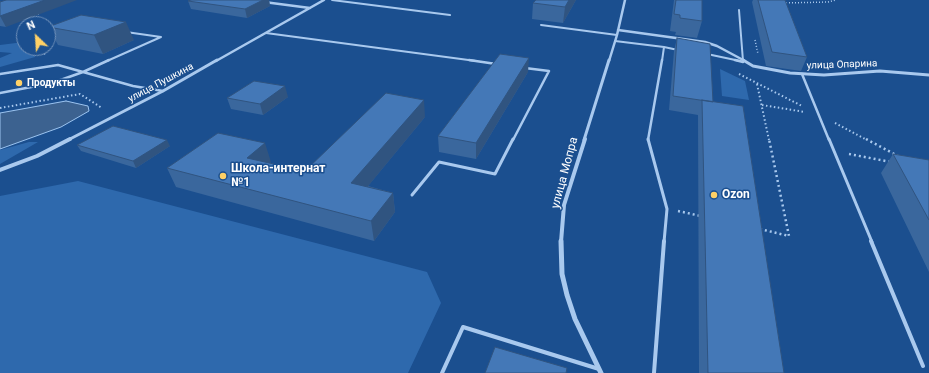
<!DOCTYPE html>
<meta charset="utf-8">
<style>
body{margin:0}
#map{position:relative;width:929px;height:373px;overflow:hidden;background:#1b4f8f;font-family:Roboto,sans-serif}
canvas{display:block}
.north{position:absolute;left:16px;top:16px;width:40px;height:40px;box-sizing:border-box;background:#1b4f8f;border:1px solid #7695bc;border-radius:50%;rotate:335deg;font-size:11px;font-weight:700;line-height:16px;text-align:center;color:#fff}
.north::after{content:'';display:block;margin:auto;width:14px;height:18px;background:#ffd166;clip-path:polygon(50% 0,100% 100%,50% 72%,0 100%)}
</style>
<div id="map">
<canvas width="929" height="373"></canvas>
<div class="north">N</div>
</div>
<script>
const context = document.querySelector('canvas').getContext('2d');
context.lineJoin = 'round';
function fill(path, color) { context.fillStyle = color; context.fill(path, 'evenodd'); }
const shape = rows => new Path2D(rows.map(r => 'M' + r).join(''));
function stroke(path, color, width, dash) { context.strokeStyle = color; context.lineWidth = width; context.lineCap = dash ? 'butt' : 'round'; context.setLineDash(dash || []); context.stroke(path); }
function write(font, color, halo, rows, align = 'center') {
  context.font = font + ' Roboto,sans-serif'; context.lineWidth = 3; context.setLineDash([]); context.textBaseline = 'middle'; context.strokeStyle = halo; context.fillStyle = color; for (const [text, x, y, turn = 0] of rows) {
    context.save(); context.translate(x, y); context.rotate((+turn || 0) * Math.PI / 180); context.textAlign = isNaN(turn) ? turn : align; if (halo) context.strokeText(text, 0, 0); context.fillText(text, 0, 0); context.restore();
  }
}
fill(shape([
 [24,42,24,48,35,48,35,57,0,67,0,58,12,53,0,52,0,45],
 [720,69,745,81,749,100,722,96],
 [29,142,38,142,0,164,0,150],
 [78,181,427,272,441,303,408,373,0,373,0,196]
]), '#2e69ad');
const water = shape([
 [66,101,88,106,89,111,61,127,0,149,0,113,66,101]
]);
fill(water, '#3c6290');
stroke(water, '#9cc4f0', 1);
stroke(shape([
 [783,3,828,2,836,0],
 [38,14,39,24],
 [755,40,758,54],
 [42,48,45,55]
]), '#a9c9ee', 1.5, [1, 2]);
stroke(shape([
 [739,74,802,106],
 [757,84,769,140],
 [762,105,805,112],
 [0,108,80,94,102,108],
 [835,123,867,140]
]), '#a9c9ee', 2, [1.5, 2.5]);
stroke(shape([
 [866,139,898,156],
 [849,154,891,162],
 [678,211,701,216],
 [760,229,789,236,769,139]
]), '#a9c9ee', 2.5, [2, 3]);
stroke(shape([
 [332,0,450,15],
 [739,10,743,61],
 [541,25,617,35],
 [266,33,476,61],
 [615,41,664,47,662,61],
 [664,47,678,50],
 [707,54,740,61],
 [107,61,161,37,126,32]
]), '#a9c9ee', 2);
stroke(shape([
 [469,60,496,64],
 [735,60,743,62,743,60],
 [0,74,58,65,133,86,163,91],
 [802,74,829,140],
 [0,93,52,83,83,72,109,60],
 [513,140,549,71,525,68],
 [648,140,662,60]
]), '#a9c9ee', 2.5);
stroke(shape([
 [648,139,667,209,664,242],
 [829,139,872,242],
 [412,195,439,162,495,174,513,139]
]), '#a9c9ee', 3);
stroke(shape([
 [871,241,923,366],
 [442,373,463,327,599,369],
 [654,373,664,241]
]), '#a9c9ee', 4);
stroke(shape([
 [264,2,310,8],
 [618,30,705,42,717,46,745,61],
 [216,61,324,0],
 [609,61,617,35,625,0]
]), '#a9c9ee', 2.5);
stroke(shape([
 [743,60,753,66,790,73,824,75,880,71,929,75],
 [68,140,163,91,217,60],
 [584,140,609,60]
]), '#a9c9ee', 3);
stroke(shape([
 [0,170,37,156,70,139],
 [561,242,564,205,585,139]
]), '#a9c9ee', 4);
stroke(shape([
 [561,241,562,274,567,295,575,319,601,373]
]), '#a9c9ee', 5);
fill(shape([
 [0,0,6,27,0,26],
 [191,0,269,0,270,6,247,18,191,9,188,1],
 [576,0,563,23,532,19,533,3],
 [674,0,702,0,702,21,697,38,675,35,676,32,670,31],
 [753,0,785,0,807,57,801,71,766,66,752,2],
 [48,27,134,40,103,54,58,45],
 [677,38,713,102,784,373,699,373,698,115,669,110,674,51],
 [528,72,476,159,439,152,438,136],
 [288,97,263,115,231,109,227,98],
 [425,117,368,186,393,193,395,212,374,241,176,187,167,168,271,162,269,163,305,171],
 [77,145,170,146,136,168,81,151],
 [893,154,929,160,929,272,881,173]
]), '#3a679d');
fill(shape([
 [45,0,77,0,6,27,0,16],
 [263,0,269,0,270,6,247,18,245,9],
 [569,0,576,0,563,23,565,7],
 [126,22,134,40,103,54,94,35],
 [529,58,528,72,476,159,476,143],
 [285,86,288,97,263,115,260,104],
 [424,100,425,117,355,202,351,183],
 [167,140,170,146,136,168,133,161],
 [265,143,271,162,254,177,247,158],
 [393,193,395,212,374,241,371,221]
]), '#305480');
const building = shape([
 [6,0,45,0,0,16,0,2,6,0],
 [191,0,263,0,245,9,188,1,191,0],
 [536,0,569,0,565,7,533,3,536,0],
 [676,0,702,0,702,21,680,18,680,15,674,14,676,0],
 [758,0,785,0,807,57,772,52,758,0],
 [81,15,126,22,94,35,48,27,81,15],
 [677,38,710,44,713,102,673,96,677,38],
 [500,54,529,58,476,143,438,136,500,54],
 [254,81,285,86,260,104,227,98,254,81],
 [386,93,424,100,351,183,393,193,371,221,167,168,218,133,265,143,247,158,305,171,386,93],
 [702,100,743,106,784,373,708,373,702,100],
 [113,126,167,140,133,161,77,145,113,126],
 [893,154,929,160,929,220,893,154],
 [495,347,567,368,566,373,485,373,495,347]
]);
fill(building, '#4478b7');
stroke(building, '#305480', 1);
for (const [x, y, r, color] of [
 [19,83,4,"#ffd166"],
 [223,176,4,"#ffd166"],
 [714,195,4,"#ffd166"]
]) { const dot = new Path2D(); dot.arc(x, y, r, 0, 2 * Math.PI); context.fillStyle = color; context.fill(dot); stroke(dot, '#1b4f8f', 1.5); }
write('10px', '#fff', '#1b4f8f', [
 ["улица Опарина",842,65,-2],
 ["улица Пушкина",161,83,-28]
]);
write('bold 10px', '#fff', '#1b4f8f', [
 ["Продукты",27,83]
], 'left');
write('bold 12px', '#fff', '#1b4f8f', [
 ["Школа-интернат",231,169],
 ["№1",231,183],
 ["Ozon",722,195]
], 'left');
write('12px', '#fff', '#1b4f8f', [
 ["улица Мопра",565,173,-75]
]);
</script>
